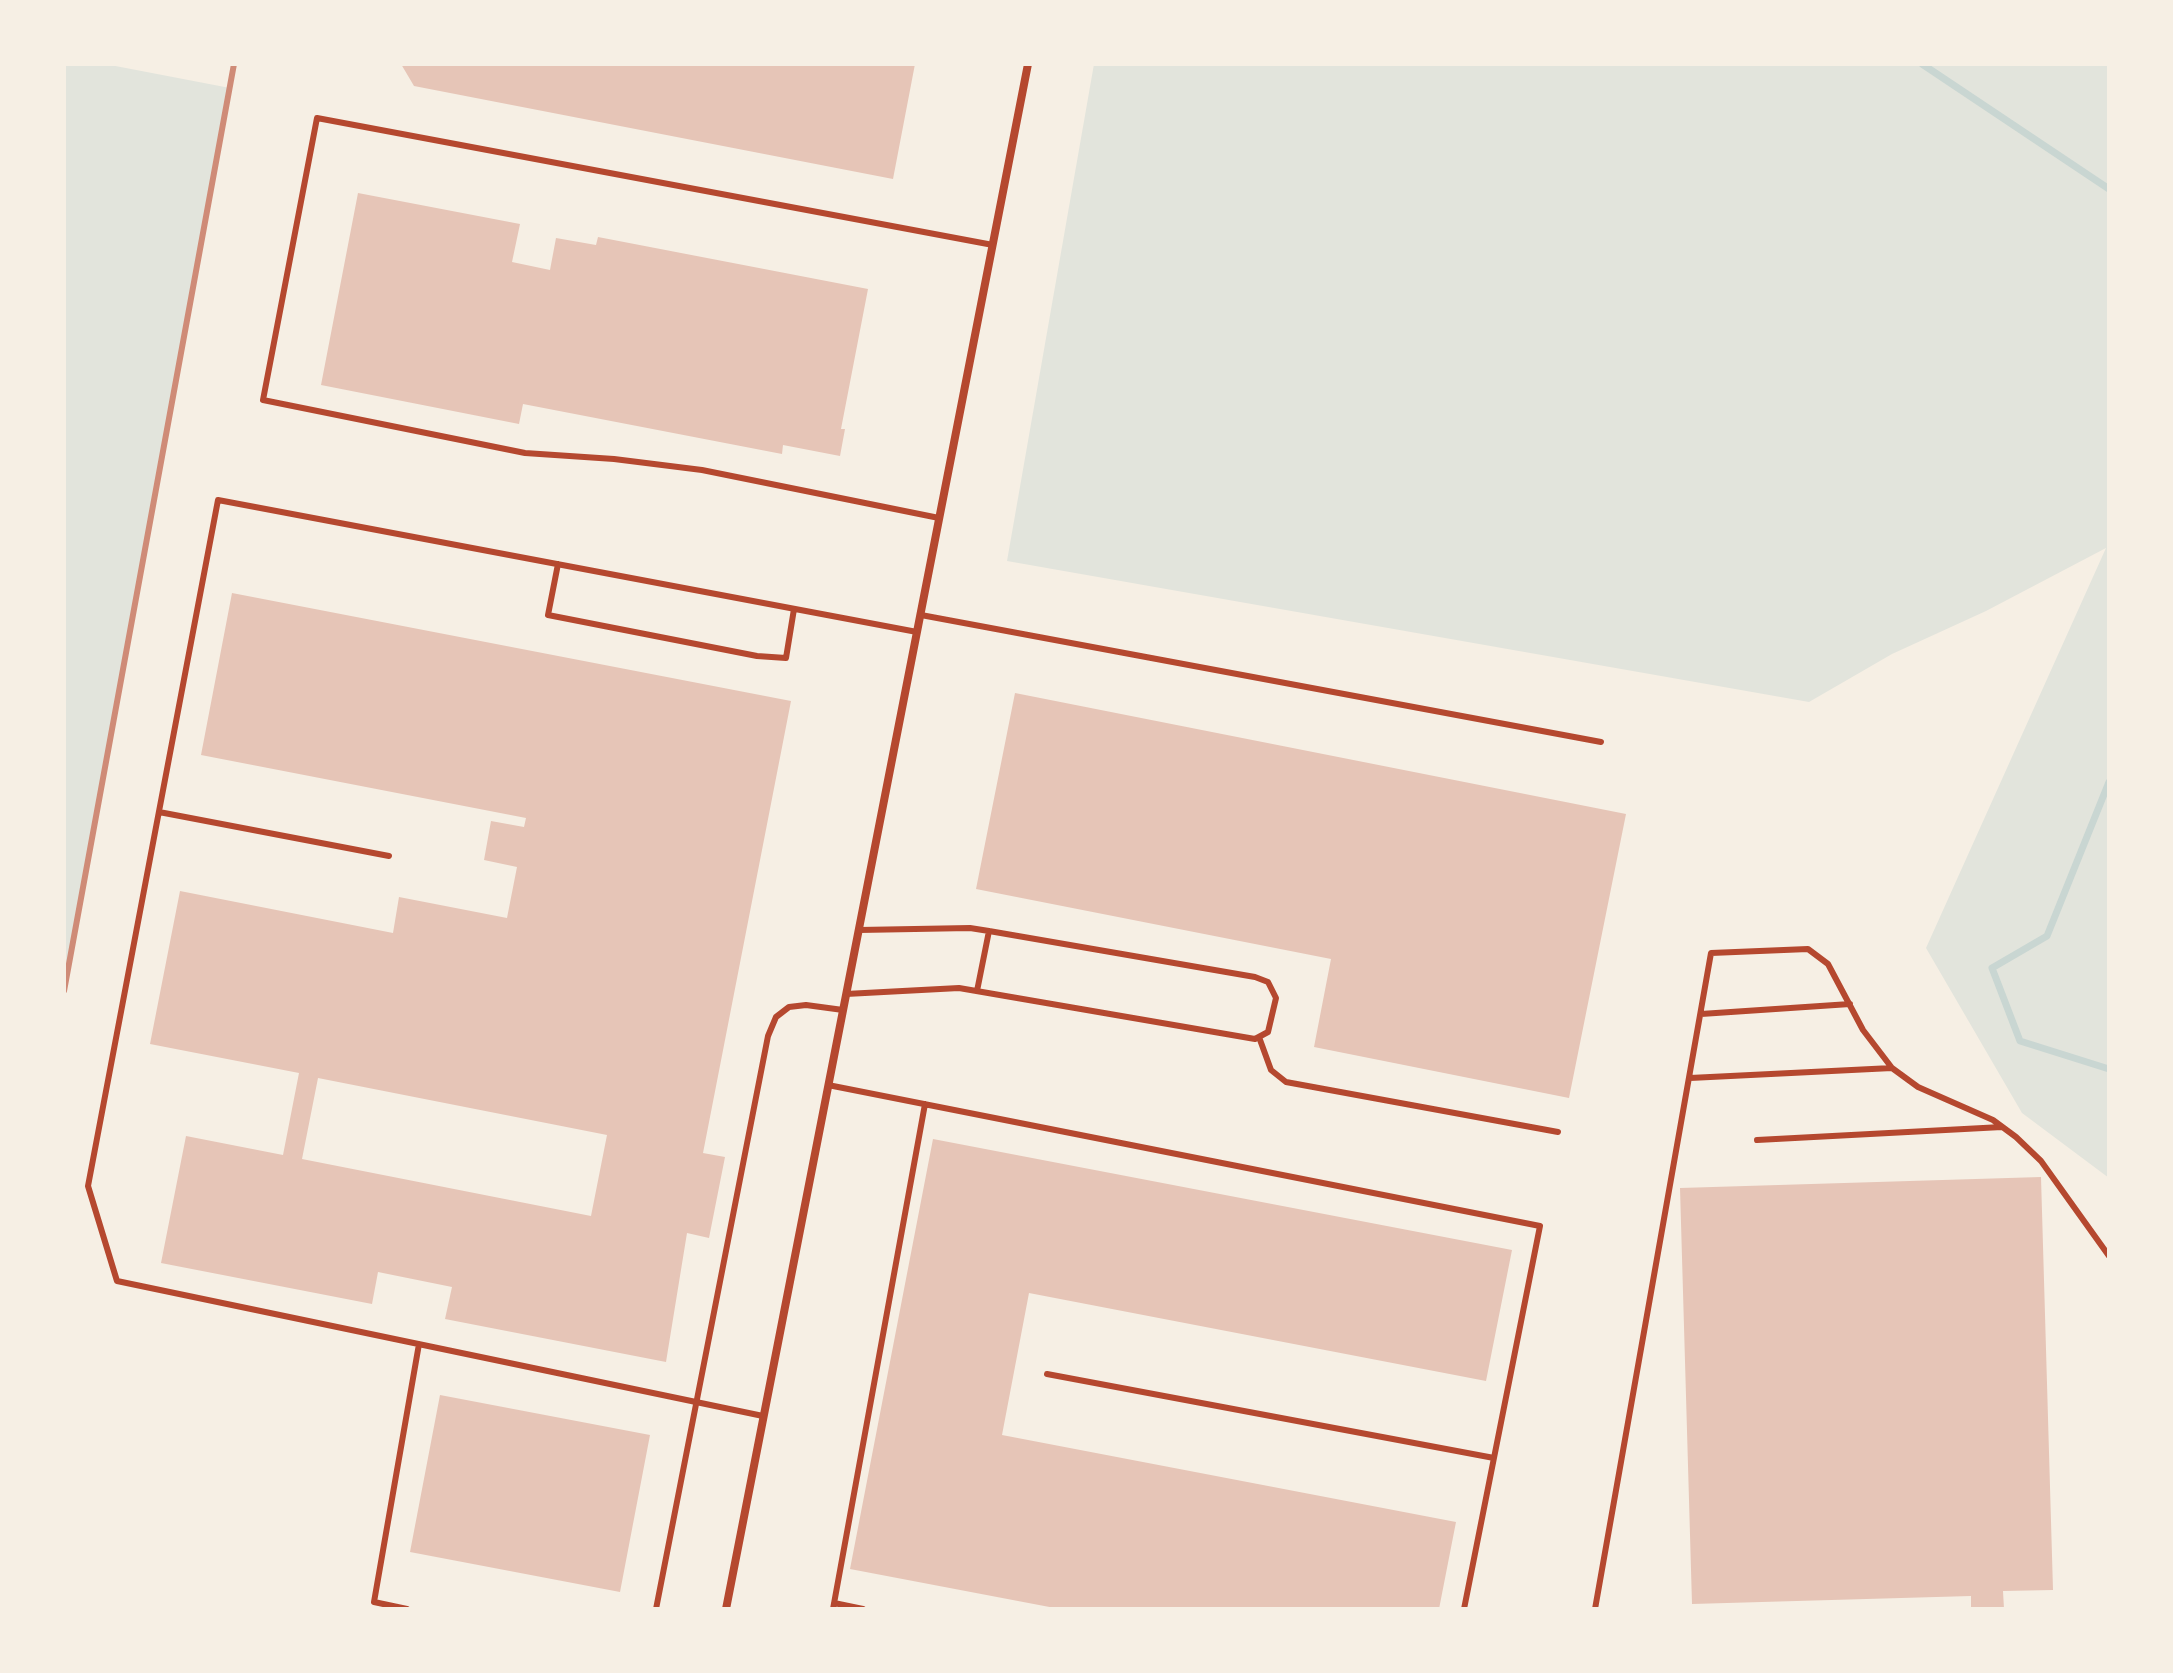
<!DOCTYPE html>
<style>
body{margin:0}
#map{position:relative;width:2173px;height:1673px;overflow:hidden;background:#f6efe4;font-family:Barlow,sans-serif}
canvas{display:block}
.frame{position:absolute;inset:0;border:66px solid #f6efe4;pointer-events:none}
</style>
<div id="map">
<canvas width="2173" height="1673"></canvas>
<div class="frame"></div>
</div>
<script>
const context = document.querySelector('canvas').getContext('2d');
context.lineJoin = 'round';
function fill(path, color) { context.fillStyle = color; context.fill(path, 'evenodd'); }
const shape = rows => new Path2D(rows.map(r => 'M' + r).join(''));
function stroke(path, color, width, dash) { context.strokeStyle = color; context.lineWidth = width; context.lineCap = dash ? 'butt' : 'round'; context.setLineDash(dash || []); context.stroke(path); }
fill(shape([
 [64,64,105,64,230,88,64,991],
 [1094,64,2109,64,2109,1178,2022,1113,1926,948,2106,548,1986,611,1892,654,1809,702,1007,561]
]), '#e2e4dc');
stroke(shape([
 [1922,64,2109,189],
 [2109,782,2047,936,1992,968,2020,1041,2109,1069]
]), '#c9d6d2', 7);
fill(shape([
 [401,64,915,64,893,179,414,86],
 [358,193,520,224,512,262,550,270,556,238,596,245,598,237,868,289,841,429,845,429,840,456,783,445,782,454,523,404,519,424,321,385],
 [232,593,791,701,703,1153,725,1157,709,1238,687,1233,666,1362,445,1319,452,1287,378,1272,372,1304,161,1263,186,1136,283,1155,299,1073,150,1044,180,891,393,933,399,897,507,918,517,867,484,860,491,821,524,827,526,818,201,755],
 [318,1078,607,1135,591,1216,302,1159],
 [1015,693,1626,814,1569,1098,1314,1047,1331,959,976,889],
 [933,1139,1512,1250,1486,1381,1029,1293,1002,1435,1456,1522,1439,1609,1060,1609,850,1569],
 [2041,1177,2053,1590,2003,1591,2004,1609,1971,1609,1971,1596,1692,1604,1680,1188],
 [440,1395,650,1435,620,1592,410,1552]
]), '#e6c5b7');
stroke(shape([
 [939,518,702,470,614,459,525,453,263,400,317,118,993,245],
 [558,564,548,615,757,656,786,658,794,609],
 [921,615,1601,742],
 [159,812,389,856],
 [977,991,989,931],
 [846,994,959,988,1255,1039,1268,1032,1276,998,1268,982,1255,977,989,931,970,928,859,930],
 [1701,1014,1850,1004],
 [1259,1037,1271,1070,1286,1082,1558,1132],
 [1690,1078,1892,1068],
 [828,1085,1540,1226,1464,1609],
 [1757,1140,2002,1127],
 [1047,1374,1494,1458],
 [763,1416,117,1281,88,1186,218,500,917,632],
 [834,1603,863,1609],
 [407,1609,374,1602,419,1344],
 [656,1609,768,1036,776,1017,789,1007,806,1005,843,1010],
 [833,1609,925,1104],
 [1595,1609,1711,953,1808,949,1828,964,1863,1030,1892,1068,1918,1087,1993,1120,2016,1137,2041,1161,2109,1256]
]), '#b5482f', 6);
stroke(shape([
 [726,1609,1028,64]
]), '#b5482f', 8);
stroke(shape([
 [64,991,234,64]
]), '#cf8b77', 6);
</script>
